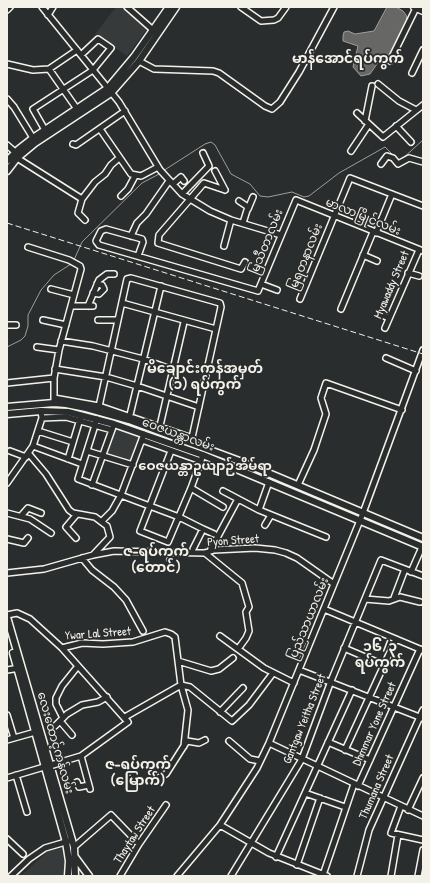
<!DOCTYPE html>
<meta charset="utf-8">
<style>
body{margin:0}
#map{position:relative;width:430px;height:883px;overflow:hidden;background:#2a2d2e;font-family:"Patrick Hand",sans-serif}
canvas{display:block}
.frame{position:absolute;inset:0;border:8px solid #f4f1e8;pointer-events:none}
</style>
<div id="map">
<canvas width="430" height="883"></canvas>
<div class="frame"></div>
</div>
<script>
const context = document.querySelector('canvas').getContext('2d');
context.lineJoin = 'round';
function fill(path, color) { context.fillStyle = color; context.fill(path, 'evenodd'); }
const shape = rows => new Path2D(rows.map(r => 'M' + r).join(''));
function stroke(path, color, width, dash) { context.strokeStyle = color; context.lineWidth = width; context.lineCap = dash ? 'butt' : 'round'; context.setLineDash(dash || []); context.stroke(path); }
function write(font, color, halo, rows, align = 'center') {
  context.font = font + ' "Patrick Hand","Noto Sans Myanmar",sans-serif'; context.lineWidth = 3.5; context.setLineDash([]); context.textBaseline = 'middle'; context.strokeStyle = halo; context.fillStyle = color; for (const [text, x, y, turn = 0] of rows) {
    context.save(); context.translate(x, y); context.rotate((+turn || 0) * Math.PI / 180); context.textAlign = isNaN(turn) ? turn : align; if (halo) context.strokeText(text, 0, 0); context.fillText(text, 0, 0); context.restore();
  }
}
fill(shape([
 [116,7,123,7,147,29,127,56,95,34],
 [110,426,145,438,134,468,100,456],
 [63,848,65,876,21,876,48,851]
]), '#373a3a');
const water = shape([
 [387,7,396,7,403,11,406,15,407,20,389,56,377,64,370,74,361,76,353,67,358,46,343,41,343,36,344,32,348,31,355,34,374,31,387,7]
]);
fill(water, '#676866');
stroke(water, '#9f9f9a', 1);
stroke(shape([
 [401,160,423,140],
 [163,171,205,144,211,142,215,145,231,174,250,184,260,196,268,197,292,192,304,197,309,196,339,173,385,147,395,157],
 [74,260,82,242,142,183,161,173],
 [7,347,21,340,25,336,28,326,28,315,41,290,54,275,71,264]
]), '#9f9f9a', 1);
const minor = shape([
 [42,7,119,102,160,170,182,194,210,211,231,220,281,235],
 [127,7,153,30],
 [241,7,261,21,274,20,278,18,286,7],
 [7,10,10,7],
 [48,15,53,7],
 [139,61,154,69,213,71,219,73,265,106,272,109,280,102,299,72,334,7],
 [390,61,416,8],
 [7,64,33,70,49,69,77,50],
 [49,69,77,109],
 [412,73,423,50],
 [378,84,399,101,416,110],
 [7,99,14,107,33,138],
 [357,113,383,137,423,105],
 [365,121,372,86],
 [396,126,411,142],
 [100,129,131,174,141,176,158,167],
 [45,130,33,109,93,70,111,48,98,39,81,55],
 [73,144,76,145,125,111],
 [7,145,15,152],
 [351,151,369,124],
 [17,158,82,199],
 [381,164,387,156,393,158,398,164,409,158,423,162],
 [215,171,225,190],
 [173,184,181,177,184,181],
 [225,190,204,183,159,235,158,243,241,269,245,262],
 [182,194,209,166,203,153],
 [121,196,128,189,135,176],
 [239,201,248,207,243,223],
 [248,209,253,197],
 [85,220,78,213,82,199,95,182,105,174,111,165,119,158],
 [376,233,392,194],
 [131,236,137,223,146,214,169,181],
 [224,246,231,220],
 [28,247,69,260,80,266,81,269,59,350,54,378,54,403],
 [363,255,377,261],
 [138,256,143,242,142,239,106,229,101,231,96,241,99,245,258,291,296,200,423,251],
 [408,273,419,276],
 [261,284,277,290],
 [51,289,74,295],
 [93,293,99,294,104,289,102,285,97,284],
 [300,299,350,178,423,206],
 [122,303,216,329],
 [71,306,93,306],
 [88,306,99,280,107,274,114,274],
 [341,309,373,232],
 [382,315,389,318],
 [43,320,66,325],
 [98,320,118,320],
 [7,325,16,325],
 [385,328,419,250],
 [61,341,93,346,143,359,173,370],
 [37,347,59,350],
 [386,358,416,371],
 [55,369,106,377,137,386,199,407],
 [7,383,54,378],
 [54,398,99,406,192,438],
 [98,411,127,279,131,278,220,303,221,307,191,442],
 [42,418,66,417,112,430],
 [97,419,78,479,179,517,203,529],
 [129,419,161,286],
 [159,430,184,322],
 [38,431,73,442],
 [142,440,201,461],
 [33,446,82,464],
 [10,451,26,457],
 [87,451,133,465],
 [171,451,140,531,168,542,191,488,203,455],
 [29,454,46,474,69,510,73,513,95,517,107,526,110,537,93,555],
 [68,459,80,419],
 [7,483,33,446,42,418,41,411],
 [92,485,113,427],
 [298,485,314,450,326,414,321,398,326,383,402,410],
 [191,488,223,507],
 [223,491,259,510,326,537],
 [259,510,269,482],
 [7,513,30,519,51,533],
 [21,516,28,508,41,513],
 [102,521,112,511,121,495,144,434],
 [265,525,271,515],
 [76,538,66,527,77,514],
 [7,539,24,543,28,538],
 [193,549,203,529,214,534],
 [210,551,238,499],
 [205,553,242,583,249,607,246,612,249,631,246,638,238,649],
 [82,558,92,570,114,587,126,600,143,631],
 [411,572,422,547],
 [7,573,44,569,93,555,114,551,205,553,214,550,255,548,275,550,286,553,297,558,334,584],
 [394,598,405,569],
 [365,599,389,601,400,597,420,602],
 [324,609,422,650],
 [7,615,17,613,30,619,62,648,82,643,103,644,133,642,165,632,171,634,175,637,181,685,188,710,184,746],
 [220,636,264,668,294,683],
 [344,648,384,665],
 [178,661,211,671,219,669,233,658],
 [7,670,20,668],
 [299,670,422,718],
 [220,712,243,688],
 [7,715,14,738],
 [125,717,181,685,190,687,232,721,249,705,273,673],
 [63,718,56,704,56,698,62,686,78,666],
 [60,721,72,735],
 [55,726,67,714,82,705,98,702,107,697],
 [7,740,39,731],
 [229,741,250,759,260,761],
 [328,742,370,760],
 [269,743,423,816],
 [345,750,396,639],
 [81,756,90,789],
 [16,775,27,812],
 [7,778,81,756,128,722,62,648],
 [156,779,166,774,187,741,199,743,205,740],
 [77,782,79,787,89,785],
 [358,786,420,649],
 [305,793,345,807],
 [401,806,391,833,423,840],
 [408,810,423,778],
 [220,825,269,853,327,876],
 [7,839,23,854],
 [74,847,111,815,139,844],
 [276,857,352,690],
 [297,865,320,798],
 [323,875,354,784],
 [11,876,29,859,45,848,69,841],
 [120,876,139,844,166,805],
 [177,876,220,825,257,768,269,743,363,513,423,350],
 [231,876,302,759,331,681,381,560,423,576],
 [357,876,369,830,423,710],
 [391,876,398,835],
 [418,876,423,850]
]);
const major = shape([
 [414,7,423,11],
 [7,161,19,149,33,138,108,88,134,57,169,7],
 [7,171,17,158,35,143,111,93,139,61,176,7],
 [7,407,54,403,66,404,86,408,129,420,242,462,423,538],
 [7,414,41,411,68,412,114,424,203,455,423,547],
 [7,617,74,847,75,876],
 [13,653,66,842,69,861,68,876],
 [75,857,89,876]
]);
stroke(minor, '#f4f1e8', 8);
stroke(major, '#f4f1e8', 9);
stroke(minor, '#2a2d2e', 5);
stroke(major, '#2a2d2e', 6);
stroke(shape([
 [7,223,423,354]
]), '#f4f1e8', 1, [6, 3]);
write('12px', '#f4f1e8', '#2a2d2e', [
 ["မာလာမြိုင်လမ်း",363,217,22],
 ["မြသီတာလမ်း",267,242,-68],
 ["မြရတနာလမ်း",306,257,-68],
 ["Myawaddy Street",392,285,-67],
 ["ဝေဇယန္တာလမ်း",178,435,20],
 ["Pyon Street",233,541,-4],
 ["ပြည်သာယာလမ်း",309,619,-68],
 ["Ywar Lal Street",98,634,-4],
 ["Gantgaw Yeitha Street",305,719,-68],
 ["Dhmmar Yone Street",375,724,-66],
 ["လေးထောင့်ကန်လမ်း",55,743,74],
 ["Thumana Street",377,787,-66],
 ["Thaytaw Street",135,835,-57]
]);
write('bold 13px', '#f4f1e8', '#2a2d2e', [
 ["ဝေဇယန္တာဥယျာဉ်အိမ်ရာ",205,467]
]);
write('bold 14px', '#f4f1e8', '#2a2d2e', [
 ["မာန်အောင်ရပ်ကွက်",348,59],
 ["မိချောင်းကန်အမှတ်",205,369],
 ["(၁) ရပ်ကွက်",205,385],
 ["ဇ-ရပ်ကွက်",156,552],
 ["(တောင်)",156,568],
 ["၁၆/၃",380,647],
 ["ရပ်ကွက်",380,663],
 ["ဇ-ရပ်ကွက်",138,765],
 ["(မြောက်)",138,781]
]);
</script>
